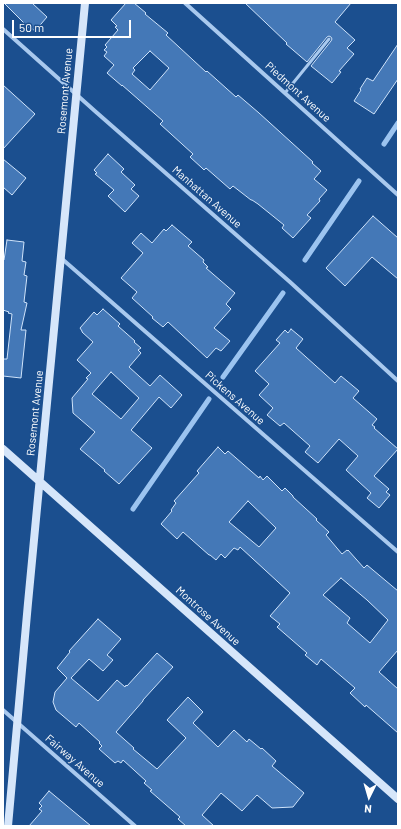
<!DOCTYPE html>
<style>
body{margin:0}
#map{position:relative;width:401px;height:829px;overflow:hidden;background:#1b4f8f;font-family:Barlow,sans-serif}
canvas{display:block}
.frame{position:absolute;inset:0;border:4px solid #fff;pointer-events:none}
.north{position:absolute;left:349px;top:777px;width:40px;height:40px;-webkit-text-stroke:3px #1b4f8f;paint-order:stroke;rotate:185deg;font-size:11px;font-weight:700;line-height:16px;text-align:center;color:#fff}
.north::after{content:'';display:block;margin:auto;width:14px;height:18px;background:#fff;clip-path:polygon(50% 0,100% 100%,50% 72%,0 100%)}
.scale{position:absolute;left:12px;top:20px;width:119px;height:18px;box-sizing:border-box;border:2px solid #fff;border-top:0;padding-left:5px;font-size:12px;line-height:14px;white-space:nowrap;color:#fff;-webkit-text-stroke:3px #1b4f8f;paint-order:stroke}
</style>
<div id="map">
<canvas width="401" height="829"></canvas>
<div class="frame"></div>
<div class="north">N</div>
<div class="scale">50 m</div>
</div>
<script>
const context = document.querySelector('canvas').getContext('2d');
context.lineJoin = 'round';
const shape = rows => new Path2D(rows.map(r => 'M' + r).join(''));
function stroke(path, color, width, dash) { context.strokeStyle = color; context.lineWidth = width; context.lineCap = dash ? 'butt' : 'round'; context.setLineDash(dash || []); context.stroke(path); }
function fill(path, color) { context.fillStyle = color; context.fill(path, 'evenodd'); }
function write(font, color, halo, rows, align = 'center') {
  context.font = font + ' Barlow,sans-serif'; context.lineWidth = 3; context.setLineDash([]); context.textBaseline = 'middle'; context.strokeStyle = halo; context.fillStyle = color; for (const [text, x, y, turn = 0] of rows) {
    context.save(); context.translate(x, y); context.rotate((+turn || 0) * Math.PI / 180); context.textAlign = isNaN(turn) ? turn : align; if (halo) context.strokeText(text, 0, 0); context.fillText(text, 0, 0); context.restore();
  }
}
stroke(shape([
 [384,144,398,123],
 [305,260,359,181],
 [223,377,283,293],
 [133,509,209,399]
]), '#9cc4f0', 5);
const building = shape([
 [4,3,32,3,47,17,35,31,30,27,29,28,4,3],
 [126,3,134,3,146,13,145,14,168,33,166,35,206,72,207,71,236,97,238,95,259,113,313,162,312,163,321,171,314,179,327,190,319,199,320,201,307,215,311,218,293,238,282,228,284,225,258,204,252,200,251,200,233,186,230,189,206,168,204,170,202,168,190,157,193,154,160,124,163,121,122,85,122,86,107,73,114,65,104,56,107,52,104,50,107,47,105,45,118,30,115,27,117,26,111,20,126,3],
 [150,51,169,68,150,90,132,74,135,70,133,68,150,51],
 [245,3,351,3,335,22,355,40,347,48,354,54,339,71,341,72,332,83,311,66,331,41,332,39,331,37,329,36,327,37,307,62,286,44,287,43,245,3],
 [398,44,398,79,374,114,354,101,361,90,360,89,367,78,373,81,398,44],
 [3,85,35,114,3,149,3,85],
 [108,154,124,169,121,172,135,185,131,189,139,196,125,212,108,196,114,190,95,174,97,173,94,170,108,154],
 [3,159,26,178,12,195,3,187,3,159],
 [373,216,398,238,398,279,372,257,345,286,326,268,373,216],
 [172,225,192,242,188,246,204,260,203,262,208,267,206,268,235,293,226,304,231,309,214,328,230,341,221,351,216,348,207,358,168,322,163,327,152,318,153,317,132,298,137,292,121,278,143,253,132,243,141,233,152,243,164,229,166,231,172,225],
 [7,240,24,242,22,261,26,262,24,275,27,276,24,302,27,303,21,330,26,330,21,378,3,376,3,359,7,359,12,314,8,313,9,312,3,310,3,260,4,260,7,240],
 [103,309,120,324,118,326,135,341,134,342,141,348,138,350,141,353,129,367,150,386,160,375,182,395,171,408,159,397,132,429,131,430,152,448,119,484,104,471,105,470,80,449,95,432,73,413,72,398,88,379,86,378,91,373,77,360,93,342,82,332,82,331,80,328,94,312,97,315,103,309],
 [111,372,139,398,121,419,92,394,111,372],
 [291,329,303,339,296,348,335,383,341,376,359,391,353,398,377,419,372,425,375,427,374,428,398,449,374,476,389,489,386,492,390,495,379,508,367,498,371,493,346,470,358,456,339,439,318,463,305,452,310,446,284,423,280,426,267,415,273,408,259,395,269,384,255,371,280,343,276,340,285,330,288,333,291,329],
 [218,447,225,454,228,451,259,478,260,476,263,480,267,476,282,491,285,488,293,496,293,497,317,519,316,520,329,532,326,535,342,554,347,550,348,551,348,550,364,568,367,565,398,591,398,650,379,672,398,689,398,733,366,705,365,707,350,693,355,688,321,659,317,665,305,655,307,653,277,627,280,624,270,616,290,593,240,547,238,550,234,548,225,558,221,554,216,560,210,555,209,555,183,532,177,539,161,524,172,511,171,510,176,503,174,501,199,473,197,471,218,447],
 [248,501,276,528,259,547,229,522,248,501],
 [341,578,367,600,388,620,370,643,347,623,350,618,323,595,341,578],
 [98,619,121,639,107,655,113,660,103,671,89,659,71,678,98,701,117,680,125,687,126,685,127,686,157,653,173,667,143,700,143,701,116,732,134,748,133,749,157,769,186,738,167,720,188,697,203,712,193,723,218,747,234,730,247,742,249,739,261,749,262,748,276,761,272,766,304,793,293,807,272,808,257,795,242,811,221,793,202,815,214,826,186,826,178,819,180,817,150,791,152,790,144,783,146,781,123,760,121,763,118,761,115,763,99,749,102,746,99,743,100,742,79,723,76,727,56,710,53,702,55,692,67,678,57,668,70,652,69,651,98,619],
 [49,791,91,826,29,826,42,811,39,809,42,806,39,803,49,791]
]);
fill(building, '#4478b7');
stroke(building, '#cfe3fa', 1);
stroke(shape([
 [285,93,329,39]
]), '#a9c9ee', 3);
stroke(shape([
 [185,3,398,195],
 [3,29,96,112,290,282,398,381],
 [61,258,398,552],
 [3,710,135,826]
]), '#a9c9ee', 4);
stroke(shape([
 [3,449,398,799],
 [8,826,28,603,85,3]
]), '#d6e6fa', 8);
write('11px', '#fff', '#1b4f8f', [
 ["Rosemont Avenue",65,91,-85],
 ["Piedmont Avenue",298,92,42],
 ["Manhattan Avenue",207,197,41],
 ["Pickens Avenue",235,398,41],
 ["Rosemont Avenue",35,413,-84],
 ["Montrose Avenue",208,616,42],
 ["Fairway Avenue",75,761,41]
]);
</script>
